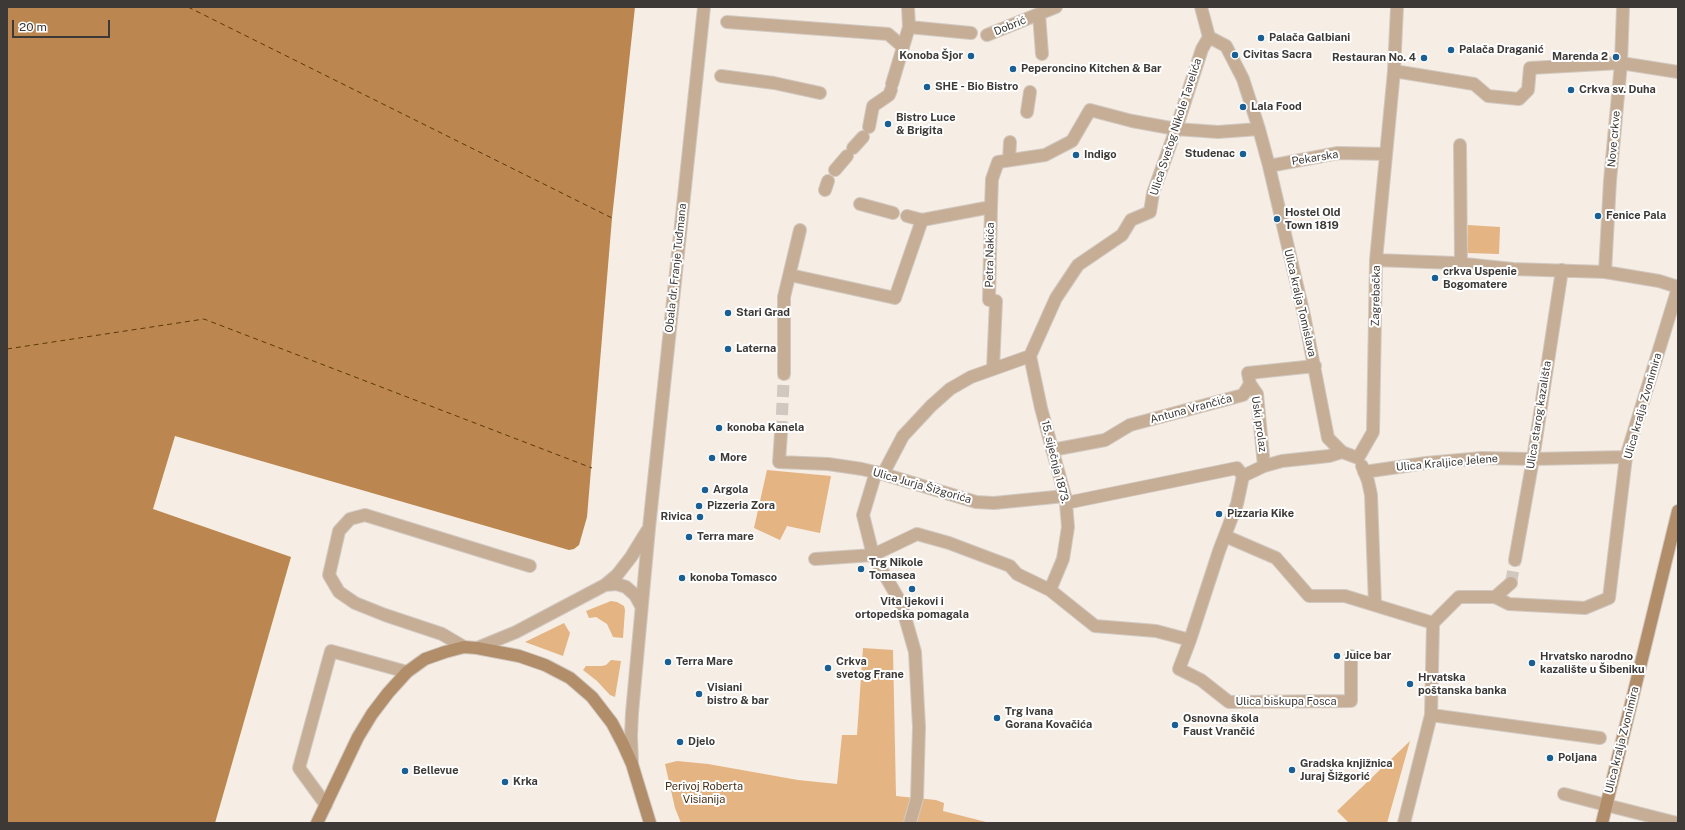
<!DOCTYPE html>
<meta charset="utf-8">
<style>
body{margin:0}
#map{position:relative;width:1685px;height:830px;overflow:hidden;background:#f6ede4;font-family:"Public Sans",sans-serif}
canvas{display:block}
.frame{position:absolute;inset:0;border:8px solid #3c3936;pointer-events:none}
.scale{position:absolute;left:12px;top:20px;width:98px;height:18px;box-sizing:border-box;border:2px solid #3c3936;border-top:0;padding-left:5px;font-size:12px;line-height:14px;white-space:nowrap;color:#3c3936;-webkit-text-stroke:3px #fff;paint-order:stroke}
</style>
<div id="map">
<canvas width="1685" height="830"></canvas>
<div class="frame"></div>
<div class="scale">20 m</div>
</div>
<script>
const context = document.querySelector('canvas').getContext('2d');
context.lineJoin = 'round';
function fill(path, color) { context.fillStyle = color; context.fill(path, 'evenodd'); }
const shape = rows => new Path2D(rows.map(r => 'M' + r).join(''));
function stroke(path, color, width, dash) { context.strokeStyle = color; context.lineWidth = width; context.lineCap = dash ? 'butt' : 'round'; context.setLineDash(dash || []); context.stroke(path); }
function write(font, color, halo, rows, align = 'center') {
  context.font = font + ' "Public Sans",sans-serif'; context.lineWidth = 4; context.setLineDash([]); context.textBaseline = 'middle'; context.strokeStyle = halo; context.fillStyle = color; for (const [text, x, y, turn = 0] of rows) {
    context.save(); context.translate(x, y); context.rotate((+turn || 0) * Math.PI / 180); context.textAlign = isNaN(turn) ? turn : align; if (halo) context.strokeText(text, 0, 0); context.fillText(text, 0, 0); context.restore();
  }
}
fill(shape([
 [1468,225,1500,227,1499,254,1467,253],
 [767,470,831,476,820,533,787,526,780,540,754,528],
 [611,601,617,602,624,606,625,610,623,638,613,637,607,624,596,617,589,618,586,611],
 [564,623,570,633,563,656,525,642],
 [863,648,893,650,896,796,936,800,944,803,943,811,990,823,681,823,675,808,665,764,677,761,708,764,798,780,837,784,842,735,857,735],
 [611,660,621,661,615,697,610,695,597,681,583,670,586,666,602,666,606,665],
 [1410,741,1387,823,1349,823,1337,811]
]), '#e4b483');
fill(shape([
 [7,7,635,7,612,218,587,517,579,545,574,549,569,550,175,436,153,509,291,557,215,823,7,823]
]), '#bb864f');
stroke(shape([
 [188,7,612,218],
 [7,349,204,319,592,468]
]), '#5c380b', 1, [5, 4]);
stroke(shape([
 [781,433,784,374],
 [1511,583,1515,560]
]), '#d1c9c1', 12, [12, 6]);
const service = shape([
 [464,647,442,634,385,615,355,603,339,592,329,575,339,531,350,519,365,515,530,566],
 [1564,794,1606,805],
 [326,805,299,768,331,651,407,672]
]);
const pedestrian = shape([
 [1201,7,1209,37,1226,46,1243,79,1259,129,1269,166,1304,315,1328,438,1342,452,1358,458],
 [1039,14,1042,54],
 [727,22,888,34,902,46],
 [909,27,971,33],
 [987,35,1056,7],
 [1394,71,1474,84,1488,96,1519,99,1528,90,1530,68,1621,63,1678,72],
 [721,76,774,83,820,93],
 [892,84,909,27,908,7],
 [1027,112,1030,92],
 [869,127,873,106,889,95,891,90],
 [1460,145,1461,264],
 [853,148,863,137],
 [1009,160,1010,142],
 [1269,166,1338,153,1386,154],
 [835,170,847,156],
 [825,190,828,181],
 [860,204,893,213],
 [991,207,989,300,996,301,993,369],
 [907,216,922,220,991,207,992,179,998,162,1045,155,1072,141,1090,110,1132,121,1176,129,1218,132,1259,129],
 [1376,260,1455,263,1513,269,1605,272,1659,281,1678,287],
 [1605,272,1610,181,1621,63,1623,7],
 [790,275,895,298,922,220],
 [1030,356,1041,408,1065,496,1066,503,1068,527,1063,559,1050,590],
 [784,374,784,297,800,230],
 [1250,384,1257,394,1264,466],
 [781,433,779,462,828,464,862,469,883,474,976,502,994,503,1065,496],
 [1052,450,1105,440,1130,425,1243,395,1250,384,1248,373,1315,366],
 [1358,458,1373,432,1376,260,1394,71,1397,7],
 [1362,466,1368,481,1371,495,1375,605],
 [1364,472,1426,463,1482,458,1533,459,1626,457],
 [883,474,903,436,931,406,950,389,971,377,1030,356,1056,298,1078,265,1122,235,1131,220,1150,212,1153,193,1176,129,1202,49,1209,37],
 [1066,503,1237,468,1243,476,1264,466,1282,461,1329,456,1342,452],
 [1225,536,1276,558,1309,596,1345,596,1433,623,1431,715,1404,823],
 [815,559,873,555,863,515,876,472],
 [1515,560,1533,459,1562,270],
 [1495,597,1511,583],
 [1433,623,1459,597,1495,597,1509,604,1585,608,1609,598,1626,457,1678,288],
 [1190,640,1219,551,1237,504,1243,476],
 [1431,715,1600,738],
 [910,823,917,798,919,727,915,652,901,603,873,555,917,534,949,543,1010,566,1017,574,1050,590,1095,626,1156,631,1190,640,1179,669,1201,680,1229,702,1351,701,1351,656]
]);
const minor = shape([
 [605,585,617,584,626,587,635,595,641,606],
 [477,648,516,632,605,585,617,575,631,557,647,531],
 [632,763,631,736,632,713,649,528,704,7],
 [1606,805,1677,823]
]);
const secondary = shape([
 [317,823,358,737,372,714,388,693,407,672,425,659,445,652,464,647,477,648,519,656,545,665,570,678,592,697,612,723,623,744,632,764,650,823],
 [1602,823,1678,511]
]);
stroke(service, '#d1c9c1', 14);
stroke(pedestrian, '#d1c9c1', 14);
stroke(minor, '#d1c9c1', 14);
stroke(secondary, '#d1c9c1', 14);
stroke(service, '#c6ae96', 12);
stroke(pedestrian, '#c6ae96', 12);
stroke(minor, '#c6ae96', 12);
stroke(secondary, '#b18d6a', 12);
for (const [x, y, r, color] of [
 [1261,38,4,"#1a5f93"],
 [1451,50,4,"#1a5f93"],
 [1235,55,4,"#1a5f93"],
 [971,56,4,"#1a5f93"],
 [1616,57,4,"#1a5f93"],
 [1424,58,4,"#1a5f93"],
 [1013,69,4,"#1a5f93"],
 [927,87,4,"#1a5f93"],
 [1571,90,4,"#1a5f93"],
 [1243,107,4,"#1a5f93"],
 [888,124,4,"#1a5f93"],
 [1243,154,4,"#1a5f93"],
 [1076,155,4,"#1a5f93"],
 [1598,216,4,"#1a5f93"],
 [1277,219,4,"#1a5f93"],
 [1435,278,4,"#1a5f93"],
 [728,313,4,"#1a5f93"],
 [728,349,4,"#1a5f93"],
 [719,428,4,"#1a5f93"],
 [712,458,4,"#1a5f93"],
 [705,490,4,"#1a5f93"],
 [699,506,4,"#1a5f93"],
 [1219,514,4,"#1a5f93"],
 [700,517,4,"#1a5f93"],
 [689,537,4,"#1a5f93"],
 [861,569,4,"#1a5f93"],
 [682,578,4,"#1a5f93"],
 [912,589,4,"#1a5f93"],
 [1337,656,4,"#1a5f93"],
 [668,662,4,"#1a5f93"],
 [1532,663,4,"#1a5f93"],
 [828,668,4,"#1a5f93"],
 [1410,684,4,"#1a5f93"],
 [699,694,4,"#1a5f93"],
 [997,718,4,"#1a5f93"],
 [1175,725,4,"#1a5f93"],
 [680,742,4,"#1a5f93"],
 [1550,758,4,"#1a5f93"],
 [1292,770,4,"#1a5f93"],
 [405,771,4,"#1a5f93"],
 [505,782,4,"#1a5f93"]
]) { const dot = new Path2D(); dot.arc(x, y, r, 0, 2 * Math.PI); context.fillStyle = color; context.fill(dot); stroke(dot, '#fff', 1.5); }
write('11px', '#3c3936', '#fff', [
 ["Dobrić",1010,26,-22],
 ["Ulica Svetog Nikole Tavelića",1176,127,-72],
 ["Nove crkve",1614,139,-85],
 ["Pekarska",1315,158,-9],
 ["Petra Nakića",990,255,-89],
 ["Obala dr. Franje Tuđmana",676,268,-84],
 ["Zagrebačka",1376,296,-89],
 ["Ulica kralja Tomislava",1300,303,77],
 ["Ulica kralja Zvonimira",1643,406,-74],
 ["Antuna Vrančića",1191,409,-15],
 ["Ulica starog kazališta",1539,415,-81],
 ["Uski prolaz",1259,424,82],
 ["15. siječnja 1873.",1055,462,76],
 ["Ulica Kraljice Jelene",1447,463,-5],
 ["Ulica Jurja Šižgorića",922,486,16],
 ["Ulica biskupa Fosca",1286,702],
 ["Ulica kralja Zvonimira",1622,740,-76]
]);
write('bold 11px', '#3c3936', '#fff', [
 ["Palača Galbiani",1269,38],
 ["Palača Draganić",1459,50],
 ["Civitas Sacra",1243,55],
 ["Konoba Šjor",963,56,"right"],
 ["Marenda 2",1608,57,"right"],
 ["Restauran No. 4",1416,58,"right"],
 ["Peperoncino Kitchen & Bar",1021,69],
 ["SHE - Bio Bistro",935,87],
 ["Crkva sv. Duha",1579,90],
 ["Lala Food",1251,107],
 ["Bistro Luce",896,118],
 ["& Brigita",896,131],
 ["Studenac",1235,154,"right"],
 ["Indigo",1084,155],
 ["Hostel Old",1285,213],
 ["Town 1819",1285,226],
 ["Fenice Pala",1606,216],
 ["crkva Uspenie",1443,272],
 ["Bogomatere",1443,285],
 ["Stari Grad",736,313],
 ["Laterna",736,349],
 ["konoba Kanela",727,428],
 ["More",720,458],
 ["Argola",713,490],
 ["Pizzeria Zora",707,506],
 ["Pizzaria Kike",1227,514],
 ["Rivica",692,517,"right"],
 ["Terra mare",697,537],
 ["Trg Nikole",869,563],
 ["Tomasea",869,576],
 ["konoba Tomasco",690,578],
 ["Vita ljekovi i",912,602,"center"],
 ["ortopedska pomagala",912,615,"center"],
 ["Juice bar",1345,656],
 ["Hrvatsko narodno",1540,657],
 ["kazalište u Šibeniku",1540,670],
 ["Terra Mare",676,662],
 ["Crkva",836,662],
 ["svetog Frane",836,675],
 ["Hrvatska",1418,678],
 ["poštanska banka",1418,691],
 ["Visiani",707,688],
 ["bistro & bar",707,701],
 ["Trg Ivana",1005,712],
 ["Gorana Kovačića",1005,725],
 ["Osnovna škola",1183,719],
 ["Faust Vrančić",1183,732],
 ["Djelo",688,742],
 ["Poljana",1558,758],
 ["Gradska knjižnica",1300,764],
 ["Juraj Šižgorić",1300,777],
 ["Bellevue",413,771],
 ["Krka",513,782]
], 'left');
write('11px', '#432c13', '#fff', [
 ["Perivoj Roberta",704,787],
 ["Visianija",704,800]
]);
</script>
